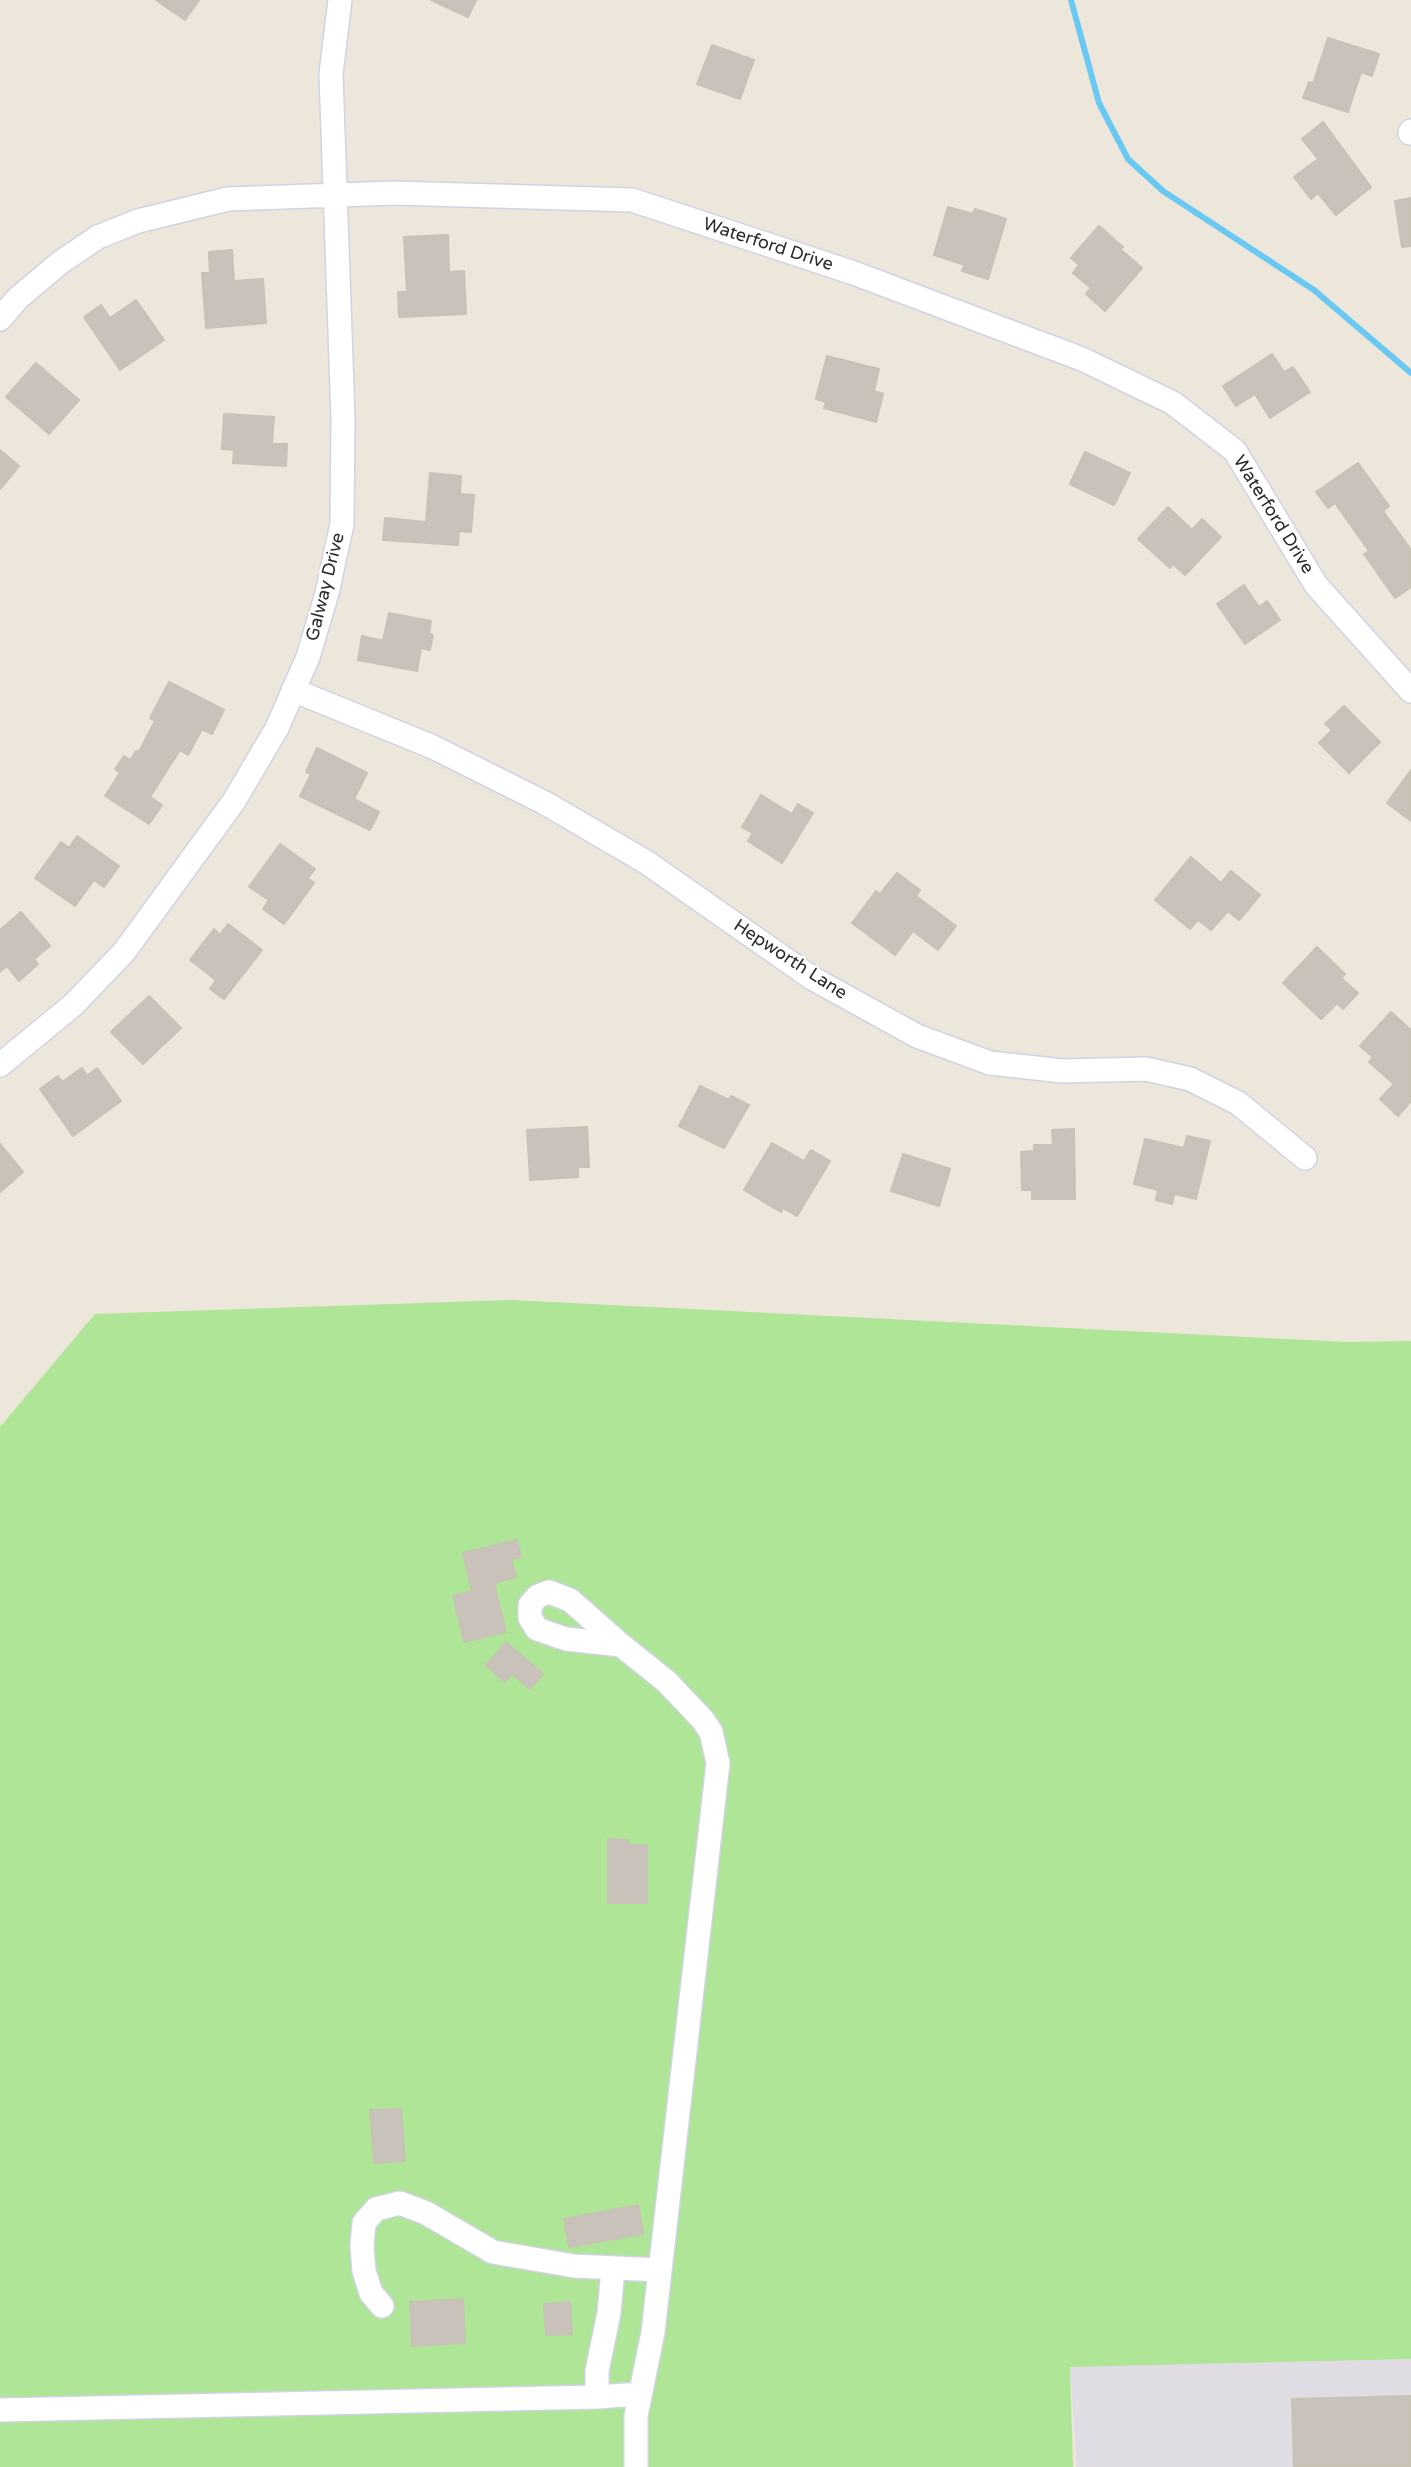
<!DOCTYPE html>
<style>
body{margin:0}
canvas{display:block;background:#ece6db}
</style>
<canvas width="1411" height="2467"></canvas>
<script>
const context = document.querySelector('canvas').getContext('2d');
context.lineJoin = 'round';
function fill(path, color) { context.fillStyle = color; context.fill(path, 'evenodd'); }
const shape = rows => new Path2D(rows.map(r => 'M' + r).join(''));
function stroke(path, color, width, dash) { context.strokeStyle = color; context.lineWidth = width; context.lineCap = dash ? 'butt' : 'round'; context.setLineDash(dash || []); context.stroke(path); }
function write(font, color, halo, rows, align = 'center') {
  context.font = font + ' "Varela Round",sans-serif'; context.lineWidth = 5; context.setLineDash([]); context.textBaseline = 'middle'; context.strokeStyle = halo; context.fillStyle = color; for (const [text, x, y, turn = 0] of rows) {
    context.save(); context.translate(x, y); context.rotate((+turn || 0) * Math.PI / 180); context.textAlign = isNaN(turn) ? turn : align; if (halo) context.strokeText(text, 0, 0); context.fillText(text, 0, 0); context.restore();
  }
}
fill(shape([
 [1411,2359,1411,2467,1077,2467,1070,2367]
]), '#dfdce4');
fill(shape([
 [511,1300,1346,1342,1411,1341,1411,2359,1070,2367,1073,2467,0,2467,0,1427,95,1314]
]), '#aee596');
stroke(shape([
 [1071,0,1099,103,1128,159,1163,191,1314,290,1411,373]
]), '#6ac9f2', 6);
const building = shape([
 [156,0,199,0,185,20,156,0],
 [431,0,476,0,468,17,431,0],
 [1328,38,1379,54,1372,76,1361,72,1348,112,1303,98,1309,82,1313,84,1328,38],
 [712,45,754,60,740,99,697,84,712,45],
 [1323,122,1371,187,1336,215,1318,193,1311,199,1294,177,1318,159,1302,139,1323,122],
 [1411,198,1411,246,1402,247,1395,201,1411,198],
 [948,207,973,214,975,209,1006,219,988,279,962,271,965,265,934,255,948,207],
 [1099,226,1123,247,1120,249,1142,268,1105,311,1086,294,1091,288,1073,273,1079,265,1071,258,1099,226],
 [448,235,449,272,464,271,466,314,399,317,398,292,407,292,404,237,448,235],
 [232,250,234,281,263,279,266,323,206,328,202,273,210,273,209,252,232,250],
 [136,300,164,340,120,370,84,317,101,305,110,318,136,300],
 [1272,354,1284,372,1293,367,1310,392,1270,418,1255,394,1236,406,1223,386,1272,354],
 [827,356,879,369,874,391,883,394,876,422,824,408,826,402,816,399,827,356],
 [36,363,79,400,49,434,6,397,36,363],
 [224,414,274,417,272,444,287,444,286,466,233,463,234,450,222,449,224,414],
 [0,450,19,466,0,489,0,450],
 [1085,452,1130,473,1114,505,1070,484,1085,452],
 [1358,463,1389,506,1383,511,1411,550,1411,587,1395,598,1364,554,1369,551,1335,503,1328,508,1316,492,1358,463],
 [430,473,461,476,460,494,474,495,471,532,459,531,458,545,383,540,385,518,426,522,430,473],
 [1168,507,1192,530,1202,519,1221,537,1185,575,1173,564,1170,568,1138,539,1168,507],
 [1244,585,1259,607,1267,601,1280,620,1245,644,1217,604,1244,585],
 [389,613,431,621,429,634,433,635,430,650,421,648,417,671,358,660,362,636,383,641,389,613],
 [169,682,224,710,212,734,202,729,188,755,180,750,150,797,162,805,149,824,105,796,120,773,115,769,124,756,130,760,136,751,139,752,155,721,150,718,169,682],
 [1344,706,1380,742,1349,773,1319,743,1332,730,1325,724,1344,706],
 [317,748,367,773,354,799,379,812,370,830,300,796,311,774,306,772,317,748],
 [1411,770,1411,821,1387,803,1411,770],
 [761,795,792,814,798,804,813,813,782,863,748,841,753,833,742,827,761,795],
 [77,836,119,866,104,887,94,880,75,906,35,878,61,842,69,848,77,836],
 [280,844,315,869,308,878,314,883,284,924,263,909,269,900,249,887,280,844],
 [1191,857,1221,883,1231,871,1260,895,1239,920,1228,911,1211,930,1198,920,1190,929,1155,900,1191,857],
 [897,873,920,890,916,896,956,926,938,950,913,931,895,955,852,923,876,891,880,894,897,873],
 [21,912,50,946,34,959,38,964,19,981,7,966,0,972,0,930,21,912],
 [228,924,262,950,224,999,210,989,216,980,190,960,214,929,220,935,228,924],
 [1317,947,1345,974,1341,978,1358,993,1343,1009,1337,1003,1321,1019,1283,983,1317,947],
 [149,996,181,1028,143,1064,111,1032,149,996],
 [1391,1012,1411,1030,1411,1101,1398,1116,1380,1099,1394,1084,1369,1062,1373,1057,1360,1046,1391,1012],
 [82,1068,87,1076,97,1068,121,1101,73,1136,40,1089,58,1076,62,1082,82,1068],
 [700,1086,729,1100,731,1096,749,1105,724,1148,679,1126,700,1086],
 [587,1127,589,1167,578,1167,578,1177,530,1180,527,1130,587,1127],
 [1074,1129,1075,1199,1032,1199,1032,1190,1022,1190,1021,1152,1034,1151,1034,1145,1053,1145,1052,1130,1074,1129],
 [1187,1136,1210,1141,1196,1199,1174,1194,1172,1204,1156,1200,1158,1190,1134,1184,1145,1139,1184,1148,1187,1136],
 [772,1143,804,1161,811,1150,830,1161,797,1216,783,1208,781,1212,744,1190,772,1143],
 [0,1144,23,1172,0,1192,0,1144],
 [903,1154,950,1169,939,1206,891,1191,903,1154],
 [517,1540,521,1557,511,1559,516,1577,494,1583,506,1632,464,1642,453,1596,472,1591,463,1553,517,1540],
 [506,1642,543,1674,530,1689,512,1674,505,1682,486,1665,506,1642],
 [608,1839,628,1840,628,1845,647,1845,647,1903,608,1903,608,1839],
 [401,2109,405,2161,374,2163,370,2110,401,2109],
 [638,2205,643,2234,569,2247,564,2219,638,2205],
 [463,2299,465,2343,412,2346,410,2302,463,2299],
 [570,2302,572,2334,546,2335,544,2304,570,2302],
 [1411,2396,1411,2467,1294,2467,1292,2399,1411,2396]
]);
fill(building, '#c8c2bb');
stroke(building, '#c8c2b5', 2);
const minor = shape([
 [1410,133,1411,131],
 [0,319,18,298,61,262,98,237,138,221,228,199,394,193,632,200,851,272,1082,359,1173,403,1235,451,1316,585,1411,691],
 [293,690,433,747,545,803,646,862,812,978,917,1036,990,1063,1063,1071,1146,1069,1190,1079,1238,1103,1305,1158],
 [0,1065,73,1005,124,952,234,801,277,728,308,657,327,593,342,524,343,418,331,74,340,0],
 [549,1592,570,1600,621,1645,566,1639,537,1629,530,1618,530,1605,538,1596,549,1592],
 [621,1645,667,1682,703,1720,711,1732,718,1763,653,2332,636,2416,636,2467],
 [382,2306,371,2293,364,2271,362,2246,364,2223,376,2209,400,2203,426,2213,493,2252,574,2266,659,2270],
 [597,2397,597,2371,609,2313,613,2269],
 [0,2410,597,2397,640,2394]
]);
stroke(minor, '#d0d3e3', 26);
stroke(minor, '#fff', 23);
write('18px', '#2a2a2a', '#fff', [
 ["Waterford Drive",768,245,18],
 ["Waterford Drive",1273,515,58],
 ["Galway Drive",326,587,-76],
 ["Hepworth Lane",790,960,33]
]);
</script>
